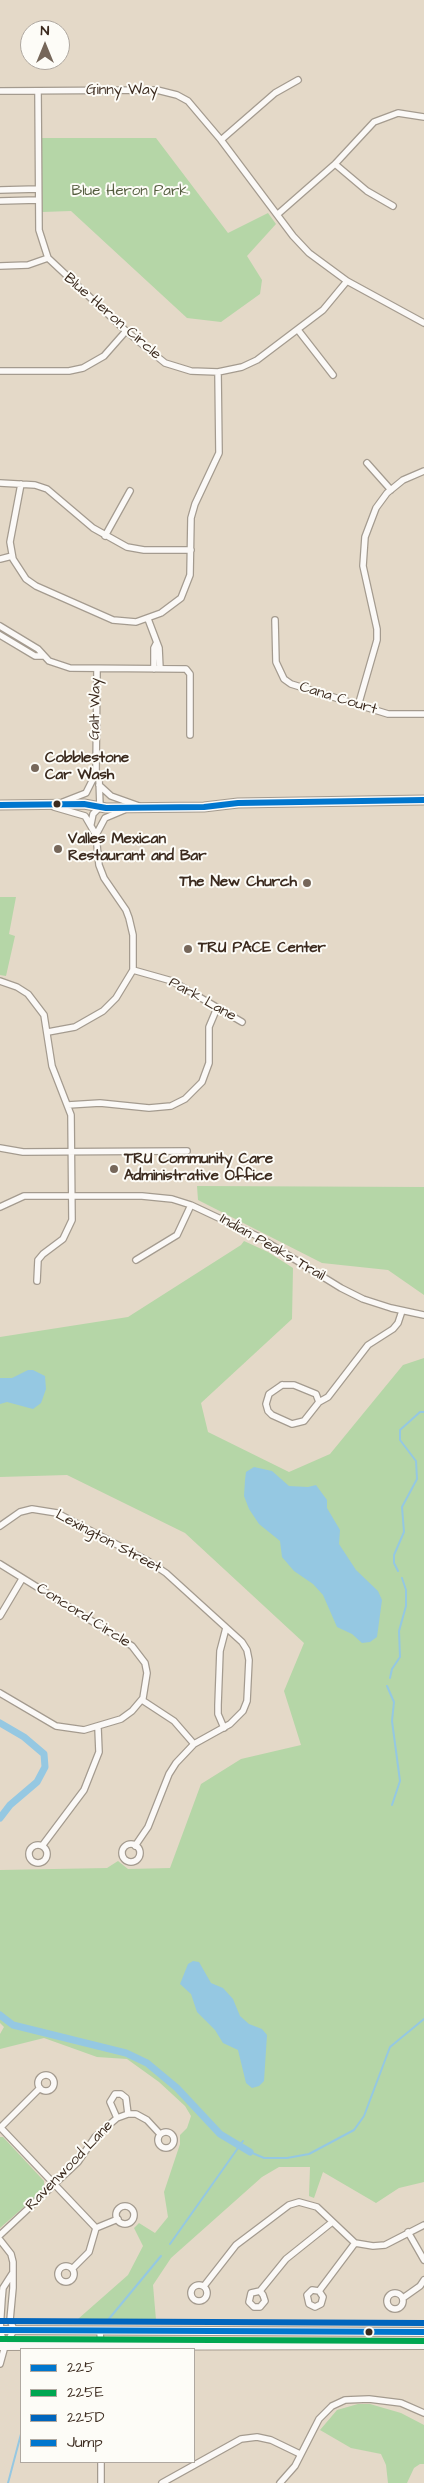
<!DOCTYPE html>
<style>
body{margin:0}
#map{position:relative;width:424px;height:2483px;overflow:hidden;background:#e4d9c8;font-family:"Architects Daughter",sans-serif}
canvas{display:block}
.legend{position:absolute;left:20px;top:2348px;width:175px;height:115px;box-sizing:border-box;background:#fdfcf7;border:1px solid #afa8a0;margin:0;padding:6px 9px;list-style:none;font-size:15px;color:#3b2a1e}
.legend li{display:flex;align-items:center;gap:10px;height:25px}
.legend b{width:25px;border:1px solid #afa8a0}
.north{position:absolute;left:20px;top:20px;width:50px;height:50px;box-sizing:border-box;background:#fdfcf7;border:1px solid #afa8a0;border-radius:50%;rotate:0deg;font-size:14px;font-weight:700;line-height:20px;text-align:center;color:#3b2a1e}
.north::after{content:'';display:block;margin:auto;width:18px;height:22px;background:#76675a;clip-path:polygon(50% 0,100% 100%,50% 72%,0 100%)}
</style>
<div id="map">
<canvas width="424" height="2483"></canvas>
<ul class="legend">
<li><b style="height:6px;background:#0076ce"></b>225</li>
<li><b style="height:6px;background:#00a651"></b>225E</li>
<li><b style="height:6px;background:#0065bd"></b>225D</li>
<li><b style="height:6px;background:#0076ce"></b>Jump</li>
</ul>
<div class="north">N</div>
</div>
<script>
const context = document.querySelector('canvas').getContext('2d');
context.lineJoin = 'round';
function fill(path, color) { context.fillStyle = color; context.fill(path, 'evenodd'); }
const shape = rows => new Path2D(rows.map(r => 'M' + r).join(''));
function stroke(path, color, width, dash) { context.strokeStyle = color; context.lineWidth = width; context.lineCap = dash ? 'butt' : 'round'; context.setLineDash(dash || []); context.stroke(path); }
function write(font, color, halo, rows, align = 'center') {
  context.font = font + ' "Architects Daughter",sans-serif'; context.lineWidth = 4; context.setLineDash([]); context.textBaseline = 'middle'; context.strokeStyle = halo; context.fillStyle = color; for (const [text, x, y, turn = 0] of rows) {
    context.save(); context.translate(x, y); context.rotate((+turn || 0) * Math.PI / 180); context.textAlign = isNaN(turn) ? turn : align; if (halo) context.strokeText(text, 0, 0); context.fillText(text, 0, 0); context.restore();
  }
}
fill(shape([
 [40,138,156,138,228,233,268,213,276,224,247,256,262,280,260,294,221,322,187,318,71,211,42,212],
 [0,897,16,897,9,934,15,936,6,976,0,975],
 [197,1186,424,1187,424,1295,388,1270,322,1263,198,1200],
 [244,1241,268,1252,293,1268,292,1319,201,1403,208,1432,289,1472,330,1454,403,1365,424,1358,424,2182,399,2188,376,2203,323,2172,314,2198,309,2196,310,2167,279,2167,262,2177,171,2258,153,2285,156,2320,78,2319,128,2275,143,2246,134,2228,139,2223,155,2233,168,2217,164,2192,180,2144,180,2135,187,2128,191,2116,185,2106,159,2082,127,2059,97,2057,44,2038,0,2049,0,2034,4,2027,0,2023,0,1870,107,1868,118,1861,128,1869,170,1868,201,1784,241,1759,301,1745,284,1691,304,1643,185,1533,67,1475,0,1477,0,1337,128,1317,241,1245],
 [0,2137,3,2137,44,2181,44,2186,41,2192,0,2228],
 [358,2404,370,2404,401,2413,424,2425,424,2464,420,2464,414,2468,407,2483,388,2483,386,2465,381,2454,351,2448,320,2430,337,2410]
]), '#b5d6a7');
fill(shape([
 [28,1370,33,1370,45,1376,46,1389,41,1403,33,1409,7,1402,0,1404,0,1378,12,1378],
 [254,1467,272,1471,289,1486,308,1487,316,1485,327,1500,327,1508,340,1530,339,1544,356,1570,378,1591,382,1600,377,1637,370,1642,362,1643,352,1634,337,1627,323,1595,313,1584,294,1571,282,1557,280,1541,259,1524,249,1509,244,1496,245,1480,246,1472],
 [193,1961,199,1962,211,1983,223,1988,233,1999,240,2016,249,2024,262,2029,267,2035,264,2081,259,2086,252,2088,246,2083,238,2050,223,2043,215,2030,197,2012,191,1994,180,1984,188,1964]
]), '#95c8e2');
stroke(shape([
 [398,1571,394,1563,394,1555,404,1532,402,1507,417,1479,416,1461,400,1440,400,1430,420,1412,424,1412],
 [390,1678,392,1669,400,1657,399,1631,406,1606,406,1590,402,1578],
 [387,1686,394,1702,392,1721,400,1781,392,1805],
 [250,2152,264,2158,287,2158,309,2154,354,2130,364,2116,390,2047,424,2019],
 [170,2244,243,2141],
 [108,2320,161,2256],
 [8,2483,21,2434]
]), '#95c8e2', 2);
stroke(shape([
 [0,1723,24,1737,44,1754,45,1767,37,1782,10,1805,0,1818],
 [0,2015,13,2025,126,2053,147,2063,177,2088,220,2134,250,2152]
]), '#95c8e2', 7);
const street = shape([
 [0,91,157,90,177,95,188,101,221,140,293,236,309,253,347,281,424,323],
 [38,91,39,230,48,258,126,331,165,363,191,371,218,372,242,367,257,360,323,310,347,281],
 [221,140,275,93,298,80],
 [335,164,367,191,393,206],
 [0,190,38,189],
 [0,201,38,200],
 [278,214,335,164,374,122,398,113,424,117],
 [0,266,28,265,48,258],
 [298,330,333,375],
 [0,371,69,371,83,368,104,356,126,331],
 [367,463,391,490],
 [0,483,35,485,47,489,93,528,127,547,144,550,191,550],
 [21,484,10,542,13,559,26,579,36,586,113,620,136,622,161,613,181,598,190,575,191,518,195,504,219,453,218,372],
 [105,536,130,491],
 [0,559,12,556],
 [148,619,159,648,160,669],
 [275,620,276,662,284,679,291,684,388,714,424,714],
 [0,626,38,649,49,661,70,668,186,669,190,674,190,735],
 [0,635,35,656,44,656],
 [154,669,154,648,156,644],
 [358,706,377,640,377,629,363,566,365,537,376,508,387,493,403,480,424,471],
 [99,785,111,796,139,806],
 [63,802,86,793,96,773,97,670],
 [54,807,85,816,96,835],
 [91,824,93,814,100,807,99,778,96,773],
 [133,970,172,981,242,1022],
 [0,981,17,987,28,994,44,1015,52,1066,71,1115,72,1220,63,1239,43,1254,38,1260,37,1281],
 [48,1032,75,1027,103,1011,116,998,133,970,133,935,129,918,126,910,104,878,99,865,96,835,105,818,124,810],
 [68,1105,100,1103,149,1108,171,1106,185,1099,202,1082,209,1063,209,1027,217,1008],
 [0,1148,23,1152,187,1151],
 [0,1207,24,1196,142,1196,172,1199,191,1205,257,1236,341,1288,363,1299,391,1308,424,1315],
 [136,1260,177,1235,191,1205],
 [282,1385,294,1385,316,1394,319,1402,304,1421,292,1424,272,1415,268,1411,266,1404,269,1394,282,1385],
 [319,1402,328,1397,368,1345,393,1329,398,1323,402,1311],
 [0,1526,20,1512,32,1509,57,1513,148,1561,166,1573,242,1642,247,1650,249,1660,247,1701,243,1711,230,1724,194,1744,176,1763,169,1774,148,1827,135,1846],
 [0,1564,132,1646,145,1663,147,1673,143,1698,132,1711,121,1719,84,1730,56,1726,0,1693],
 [0,1616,22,1579],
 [142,1700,174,1721,194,1744],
 [224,1728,218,1714,218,1705,220,1651,226,1628],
 '122 1853a9 9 0 1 1 18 0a9 9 0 1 1-18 0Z',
 '29 1854a9 9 0 1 1 18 0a9 9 0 1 1-18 0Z',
 [42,1846,84,1790,99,1752,98,1728],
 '38 2083a8 8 0 1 1 16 0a8 8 0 1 1-16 0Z',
 [117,2118,110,2102,115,2094,121,2094,126,2098,128,2114],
 [0,2127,96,2228],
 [0,2128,40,2088],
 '158 2140a8 8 0 1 1 16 0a8 8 0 1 1-16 0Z',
 '116 2215a9 9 0 1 1 18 0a9 9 0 1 1-18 0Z',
 [96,2228,118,2219],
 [408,2232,424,2260],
 [0,2235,78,2162,95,2137,117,2118,128,2114,136,2114,147,2120,160,2134],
 [0,2240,11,2254,13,2262,13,2288,10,2320,14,2330,5,2346,0,2364],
 '58 2274a8 8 0 1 1 16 0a8 8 0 1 1-16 0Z',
 [72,2269,89,2252,96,2228],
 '191 2293a8 8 0 1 1 16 0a8 8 0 1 1-16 0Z',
 [204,2286,236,2245,289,2205,299,2202,317,2207,355,2243,373,2246,385,2245,424,2225],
 [260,2291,263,2295,265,2301,260,2307,254,2307,249,2302,251,2293,260,2291,286,2259,331,2223],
 [319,2291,323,2297,321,2304,315,2307,309,2304,307,2295,312,2290,319,2291,355,2243],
 '387 2301a8 8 0 1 1 16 0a8 8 0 1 1-16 0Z',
 [403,2298,420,2286,424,2280],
 [100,2331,101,2348],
 [5,2346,0,2330,2,2299,3,2288,12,2274],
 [101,2462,101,2483],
 [162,2483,241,2439,257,2437,271,2440,300,2454],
 [280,2483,295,2466,319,2419,332,2406,345,2400,369,2399,401,2403,424,2413]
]);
const secondary = shape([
 [0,2330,424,2332],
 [0,2346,424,2345]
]);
const primary = shape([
 [0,805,84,804,106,808,204,807,238,803,424,800]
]);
stroke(street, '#a49b8f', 8);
stroke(secondary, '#a49b8f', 10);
stroke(primary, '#a49b8f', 11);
stroke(street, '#fbf9f7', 5.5);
stroke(secondary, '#fbf9f7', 8);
stroke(primary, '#fbf9f7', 9);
stroke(shape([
 [0,2330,424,2332]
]), '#0076ce', 6);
stroke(shape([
 [0,2339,424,2341]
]), '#00a651', 6);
stroke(shape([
 [0,2321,424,2323]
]), '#0065bd', 6);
stroke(shape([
 [0,805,84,804,106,808,204,807,238,803,424,800]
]), '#0076ce', 6);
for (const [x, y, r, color] of [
 [35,768,5,"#76675a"],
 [57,804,4.5,"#3b2a1e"],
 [58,849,5,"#76675a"],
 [307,883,5,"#76675a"],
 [188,949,5,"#76675a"],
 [114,1169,5,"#76675a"],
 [369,2332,4.5,"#3b2a1e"]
]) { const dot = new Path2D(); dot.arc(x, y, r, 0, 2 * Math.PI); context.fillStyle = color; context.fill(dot); stroke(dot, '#fdfcf7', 2); }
write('15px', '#3b2a1e', '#fdfcf7', [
 ["Ginny Way",122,91],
 ["Blue Heron Circle",112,317,41],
 ["Cana Court",338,699,17],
 ["Galt Way",96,709,-89],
 ["Park Lane",202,1000,29],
 ["Indian Peaks Trail",272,1248,30],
 ["Lexington Street",108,1542,28],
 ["Concord Circle",83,1616,32],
 ["Ravenwood Lane",70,2166,-46]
]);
write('15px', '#545d3f', '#fdfcf7', [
 ["Blue Heron Park",130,192]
]);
write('bold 15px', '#3b2a1e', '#fdfcf7', [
 ["Cobblestone",45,759],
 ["Car Wash",45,776],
 ["Valles Mexican",68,840],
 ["Restaurant and Bar",68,857],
 ["The New Church",297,883,"right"],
 ["TRU PACE Center",198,949],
 ["TRU Community Care",124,1160],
 ["Administrative Office",124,1177]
], 'left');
</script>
